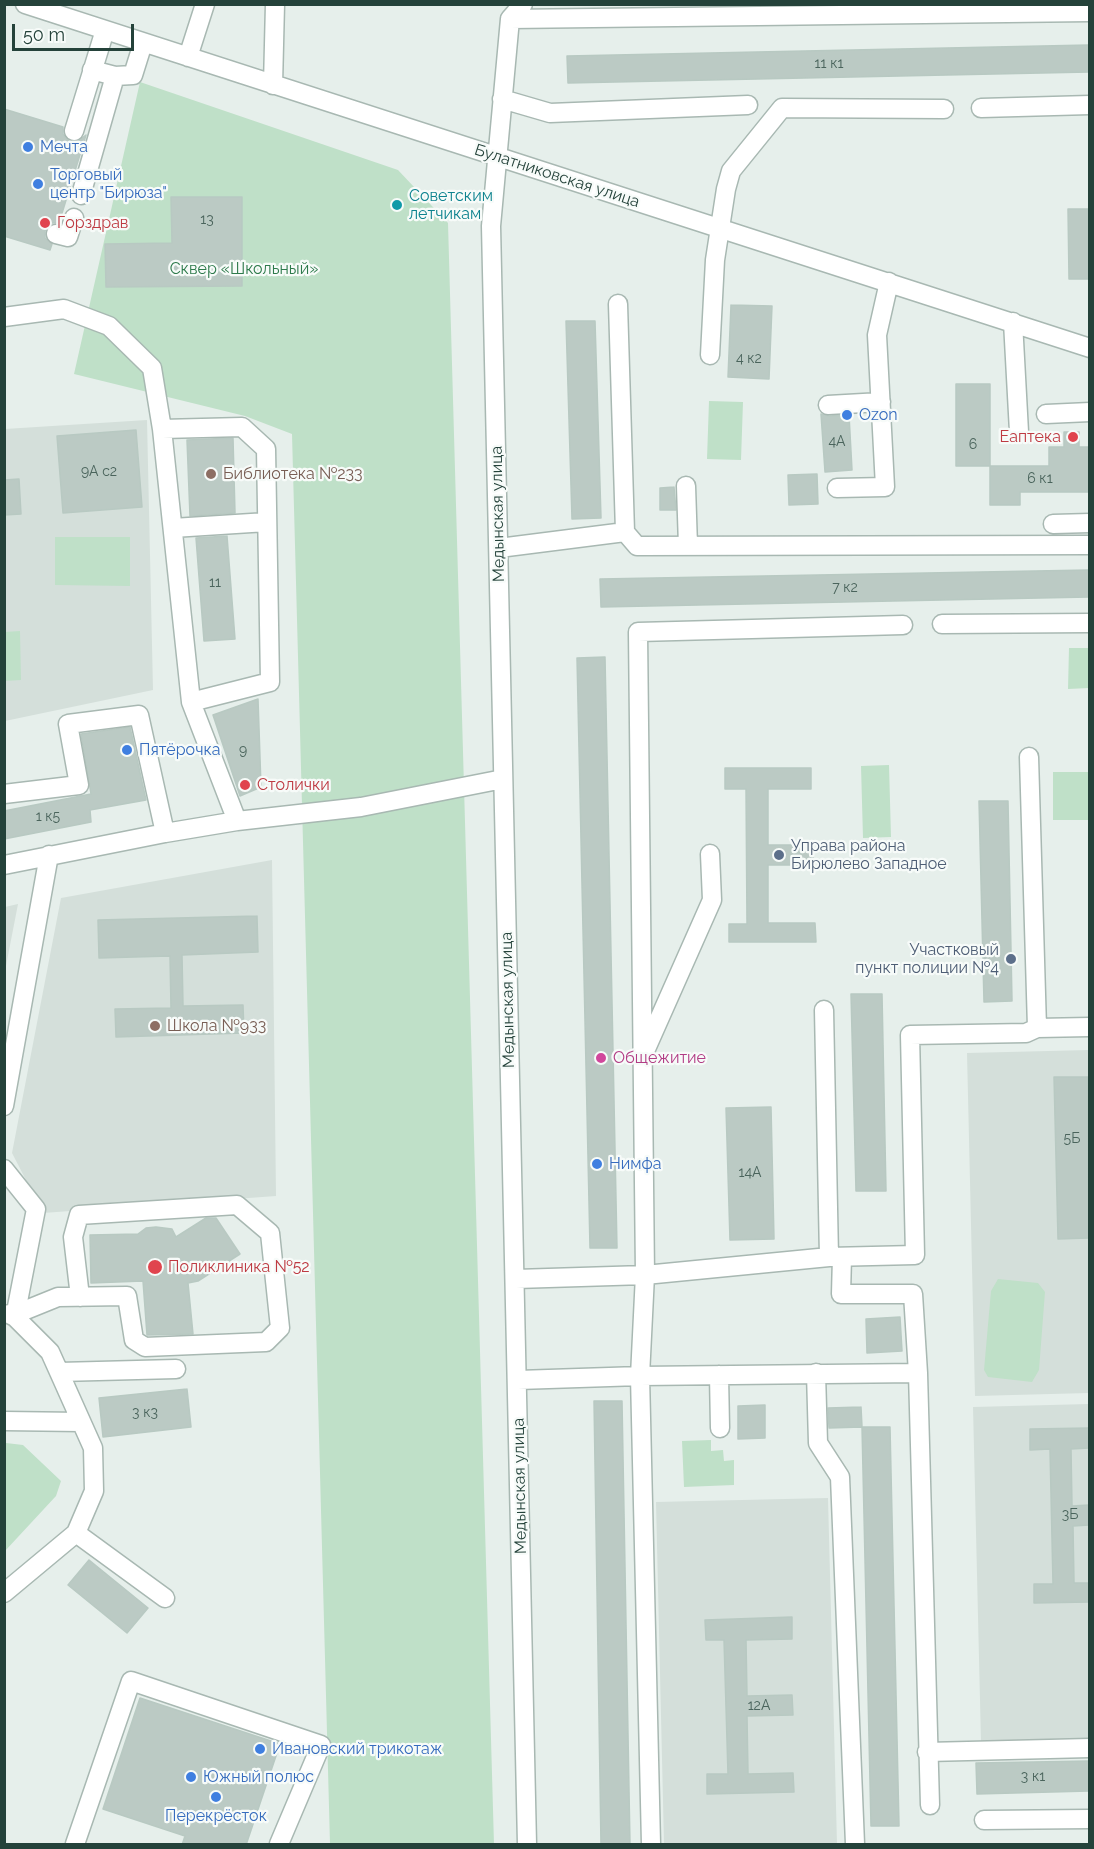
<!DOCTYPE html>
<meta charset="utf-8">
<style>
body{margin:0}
#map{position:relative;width:1094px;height:1849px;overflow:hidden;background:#e6efeb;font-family:Raleway,sans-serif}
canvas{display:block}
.frame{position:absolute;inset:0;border:6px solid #24423a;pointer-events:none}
.scale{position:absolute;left:12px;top:24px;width:122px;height:27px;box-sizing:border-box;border:3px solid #24423a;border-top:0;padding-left:8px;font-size:18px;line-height:21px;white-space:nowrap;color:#24423a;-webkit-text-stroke:4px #f7fbf9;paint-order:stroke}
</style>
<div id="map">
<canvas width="1094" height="1849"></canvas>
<div class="frame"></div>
<div class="scale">50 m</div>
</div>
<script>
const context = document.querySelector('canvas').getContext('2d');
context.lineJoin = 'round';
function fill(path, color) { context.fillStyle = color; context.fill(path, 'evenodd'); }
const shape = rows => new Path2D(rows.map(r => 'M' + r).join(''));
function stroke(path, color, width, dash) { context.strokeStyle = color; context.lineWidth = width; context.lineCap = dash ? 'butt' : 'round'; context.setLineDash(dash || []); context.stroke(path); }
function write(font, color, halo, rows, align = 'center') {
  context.font = font + ' Raleway,sans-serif'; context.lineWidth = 4.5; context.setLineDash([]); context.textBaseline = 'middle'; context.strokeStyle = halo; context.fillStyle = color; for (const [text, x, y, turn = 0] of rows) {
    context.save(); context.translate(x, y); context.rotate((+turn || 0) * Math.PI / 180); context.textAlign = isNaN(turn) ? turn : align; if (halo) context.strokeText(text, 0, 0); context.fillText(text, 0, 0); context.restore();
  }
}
fill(shape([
 [147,420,153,690,5,721,5,429],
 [272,860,276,1196,43,1213,12,1153,61,898],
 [18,904,5,971,5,907],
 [1089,1050,1089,1393,975,1396,967,1053],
 [1089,1404,1089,1739,981,1742,973,1407],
 [828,1498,837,1844,664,1844,656,1502]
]), '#d4dfda');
fill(shape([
 [140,82,398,170,448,223,494,1844,330,1844,292,434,245,416,74,374],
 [709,401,743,402,741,460,707,459],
 [55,537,130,537,130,586,55,585],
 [20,631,21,680,5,681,5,632],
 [1069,648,1089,648,1089,688,1068,689],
 [889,765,891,837,863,838,861,766],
 [1053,772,1089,772,1089,820,1053,820],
 [998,1279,1038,1283,1045,1292,1039,1370,1032,1382,988,1377,984,1370,991,1291],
 [711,1440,711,1451,723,1450,724,1461,734,1460,734,1485,684,1487,682,1441],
 [6,1443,23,1445,61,1481,56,1496,5,1551]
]), '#bfe0c8');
const building = shape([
 [1089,45,1089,72,568,83,567,56,1089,45],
 [4,109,63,127,63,134,70,142,77,142,86,135,59,223,52,223,45,231,45,238,52,244,50,250,4,236,4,109],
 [171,197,242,197,242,286,106,287,105,244,172,243,171,197],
 [1068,209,1089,209,1089,279,1069,279,1068,209],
 [731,305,772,306,769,379,728,377,731,305],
 [566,321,595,321,601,518,572,519,566,321],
 [956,384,990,384,990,466,956,466,956,384],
 [821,414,829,416,849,415,852,470,825,472,821,414],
 [136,430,142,507,63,513,57,436,136,430],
 [1064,432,1079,432,1079,447,1089,447,1089,492,1020,492,1020,505,990,505,990,466,1049,466,1049,447,1064,447,1064,432],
 [233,438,235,513,190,516,187,440,233,438],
 [817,474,818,504,789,505,788,475,817,474],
 [19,479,21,514,4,515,4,480,19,479],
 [674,487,676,510,660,510,660,488,674,487],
 [227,536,235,639,204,641,196,538,227,536],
 [1089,570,1089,597,601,607,600,579,1089,570],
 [605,657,617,1248,590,1248,577,658,605,657],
 [258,699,261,787,240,796,213,715,258,699],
 [130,727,146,800,90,810,91,822,4,839,4,811,91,794,81,734,130,727],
 [725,768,811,768,811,789,768,789,768,845,813,845,813,865,768,865,768,923,815,923,816,942,729,942,729,924,747,924,746,789,725,789,725,768],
 [979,801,1008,801,1012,1001,984,1002,979,801],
 [257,916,258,952,182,955,183,1006,243,1005,244,1033,116,1037,115,1009,171,1008,170,956,99,958,98,920,257,916],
 [851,994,882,994,886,1191,856,1191,851,994],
 [1054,1077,1088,1077,1089,1238,1058,1239,1054,1077],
 [771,1107,774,1239,730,1240,726,1108,771,1107],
 [206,1218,216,1218,240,1254,198,1281,188,1283,193,1334,147,1335,143,1281,91,1283,90,1235,138,1234,146,1228,156,1227,172,1229,176,1237,206,1218],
 [900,1317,902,1351,867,1353,866,1319,900,1317],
 [187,1389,191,1427,103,1437,99,1398,187,1389],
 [594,1401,622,1401,630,1845,601,1845,594,1401],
 [765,1405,765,1438,738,1439,738,1406,765,1405],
 [861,1407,862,1427,829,1428,828,1408,861,1407],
 [862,1427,890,1427,899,1826,871,1826,862,1427],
 [1089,1428,1089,1448,1071,1449,1072,1506,1089,1505,1089,1525,1073,1526,1074,1583,1089,1583,1089,1602,1034,1603,1034,1584,1053,1584,1050,1449,1030,1450,1030,1429,1089,1428],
 [89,1560,148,1608,127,1633,68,1585,89,1560],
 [792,1617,792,1639,746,1640,747,1696,792,1695,793,1715,747,1716,748,1774,793,1773,794,1792,707,1794,707,1774,728,1774,724,1640,706,1640,705,1620,792,1617],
 [140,1698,280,1744,246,1845,182,1845,185,1836,103,1809,140,1698],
 [1089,1761,1089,1791,977,1794,976,1763,1089,1761]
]);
fill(building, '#bbcac4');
stroke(building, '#b8c9c2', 1.5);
const minor = shape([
 [25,4,1090,348],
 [523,4,510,19,491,226,527,1844],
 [510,19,1090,12],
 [188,57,205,4],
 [115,76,133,75,143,43],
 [273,85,275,4],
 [502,99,550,113,748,105],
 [981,108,1090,105],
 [74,131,105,30],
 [81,195,115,76,92,70],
 [56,234,68,237,74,218],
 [4,317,64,309,109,326,152,368,162,429,191,702,237,821],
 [1013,322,1019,432],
 [710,355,715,260,726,189,731,171,782,108,944,109],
 [828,405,881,402],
 [1046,414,1090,412],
 [162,429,242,427,266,449,270,682,191,702],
 [686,486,688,546],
 [837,488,885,487,877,335,889,282],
 [1053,524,1090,523],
 [173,528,267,522],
 [625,532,637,546,1090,545],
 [499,548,625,532,618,304],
 [942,624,1090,623],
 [903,625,638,632,645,1275,640,1376,918,1373,930,1805],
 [1029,757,1037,1028],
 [4,794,79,785,68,724,139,715,165,833],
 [4,865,165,833,237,821,361,807,503,779],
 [824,1010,829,1257],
 [645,1051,712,900,710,854],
 [4,1106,49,855],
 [4,1169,36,1209,15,1317,9,1314],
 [842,1257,841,1294,913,1294,918,1373],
 [516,1279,645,1275,829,1257,915,1255,910,1035,1026,1033,1037,1028,1090,1027],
 [16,1314,58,1297,127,1296,134,1340,145,1347,266,1342,280,1328,270,1233,237,1205,79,1215,73,1237,80,1297],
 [59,1372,176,1369],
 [816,1373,818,1443,840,1477,855,1844],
 [719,1375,720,1428],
 [518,1380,640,1376,651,1844],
 [4,1421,81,1422],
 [76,1533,165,1598],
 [4,1593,76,1533,94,1491,93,1448,59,1372,50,1352,15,1317],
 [927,1752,1090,1748],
 [984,1820,1090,1819],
 [75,1844,131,1681,321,1745,279,1844]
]);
stroke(minor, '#a8b8b2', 21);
stroke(minor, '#fff', 18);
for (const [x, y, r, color] of [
 [28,147,6,"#3f7fe0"],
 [38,184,6,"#3f7fe0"],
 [397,205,6,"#0f9aa8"],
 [45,223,6,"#e0444e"],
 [847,415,6,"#3f7fe0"],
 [1073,437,6,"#e0444e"],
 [211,474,6,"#8d6e63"],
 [127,750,6,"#3f7fe0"],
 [245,785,6,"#e0444e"],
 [779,855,6,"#5c6f8a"],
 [1011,959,6,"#5c6f8a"],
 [155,1026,6,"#8d6e63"],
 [601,1058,6,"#d1479c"],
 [597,1164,6,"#3f7fe0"],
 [155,1267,8,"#e0444e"],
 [260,1749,6,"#3f7fe0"],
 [191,1777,6,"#3f7fe0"],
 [216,1797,6,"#3f7fe0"]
]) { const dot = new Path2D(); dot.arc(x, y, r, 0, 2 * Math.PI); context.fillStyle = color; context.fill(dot); stroke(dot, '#f7fbf9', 2); }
write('14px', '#4a645c', null, [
 ["11 к1",829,64],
 ["13",207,220],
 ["4 к2",749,359],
 ["4А",837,442],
 ["6",973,445],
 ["9А с2",99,472],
 ["6 к1",1040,479],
 ["11",215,583],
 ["7 к2",845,588],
 ["9",243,751],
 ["1 к5",48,817],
 ["5Б",1072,1139],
 ["14А",750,1173],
 ["3 к3",145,1413],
 ["3Б",1070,1515],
 ["12А",759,1706],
 ["3 к1",1033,1777]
]);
write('16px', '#366cbe', '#f7fbf9', [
 ["Мечта",40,147],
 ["Торговый",50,175],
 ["центр \"Бирюза\"",50,193],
 ["Ozon",859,415],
 ["Пятёрочка",139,750],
 ["Нимфа",609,1164],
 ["Ивановский трикотаж",272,1749],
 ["Южный полюс",203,1777],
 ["Перекрёсток",216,1816,"center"]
], 'left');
write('16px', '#24423a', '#f7fbf9', [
 ["Булатниковская улица",557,176,18],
 ["Медынская улица",498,514,-91],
 ["Медынская улица",508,1000,-91],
 ["Медынская улица",520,1486,-91]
]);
write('16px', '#0d838f', '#f7fbf9', [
 ["Cоветским",409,196],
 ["летчикам",409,214]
], 'left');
write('16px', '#be3a42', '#f7fbf9', [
 ["Горздрав",57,223],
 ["Еаптека",1061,437,"right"],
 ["Столички",257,785],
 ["Поликлиника №52",168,1267]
], 'left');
write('16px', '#2d7a4b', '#f7fbf9', [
 ["Сквер «Школьный»",244,269]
]);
write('16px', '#785e54', '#f7fbf9', [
 ["Библиотека №233",223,474],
 ["Школа №933",167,1026]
], 'left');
write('16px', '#4e5e75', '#f7fbf9', [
 ["Управа района",791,846],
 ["Бирюлево Западное",791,864],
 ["Участковый",999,950,"right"],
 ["пункт полиции №4",999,968,"right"]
], 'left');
write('16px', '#b23c85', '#f7fbf9', [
 ["Общежитие",613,1058]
], 'left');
</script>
